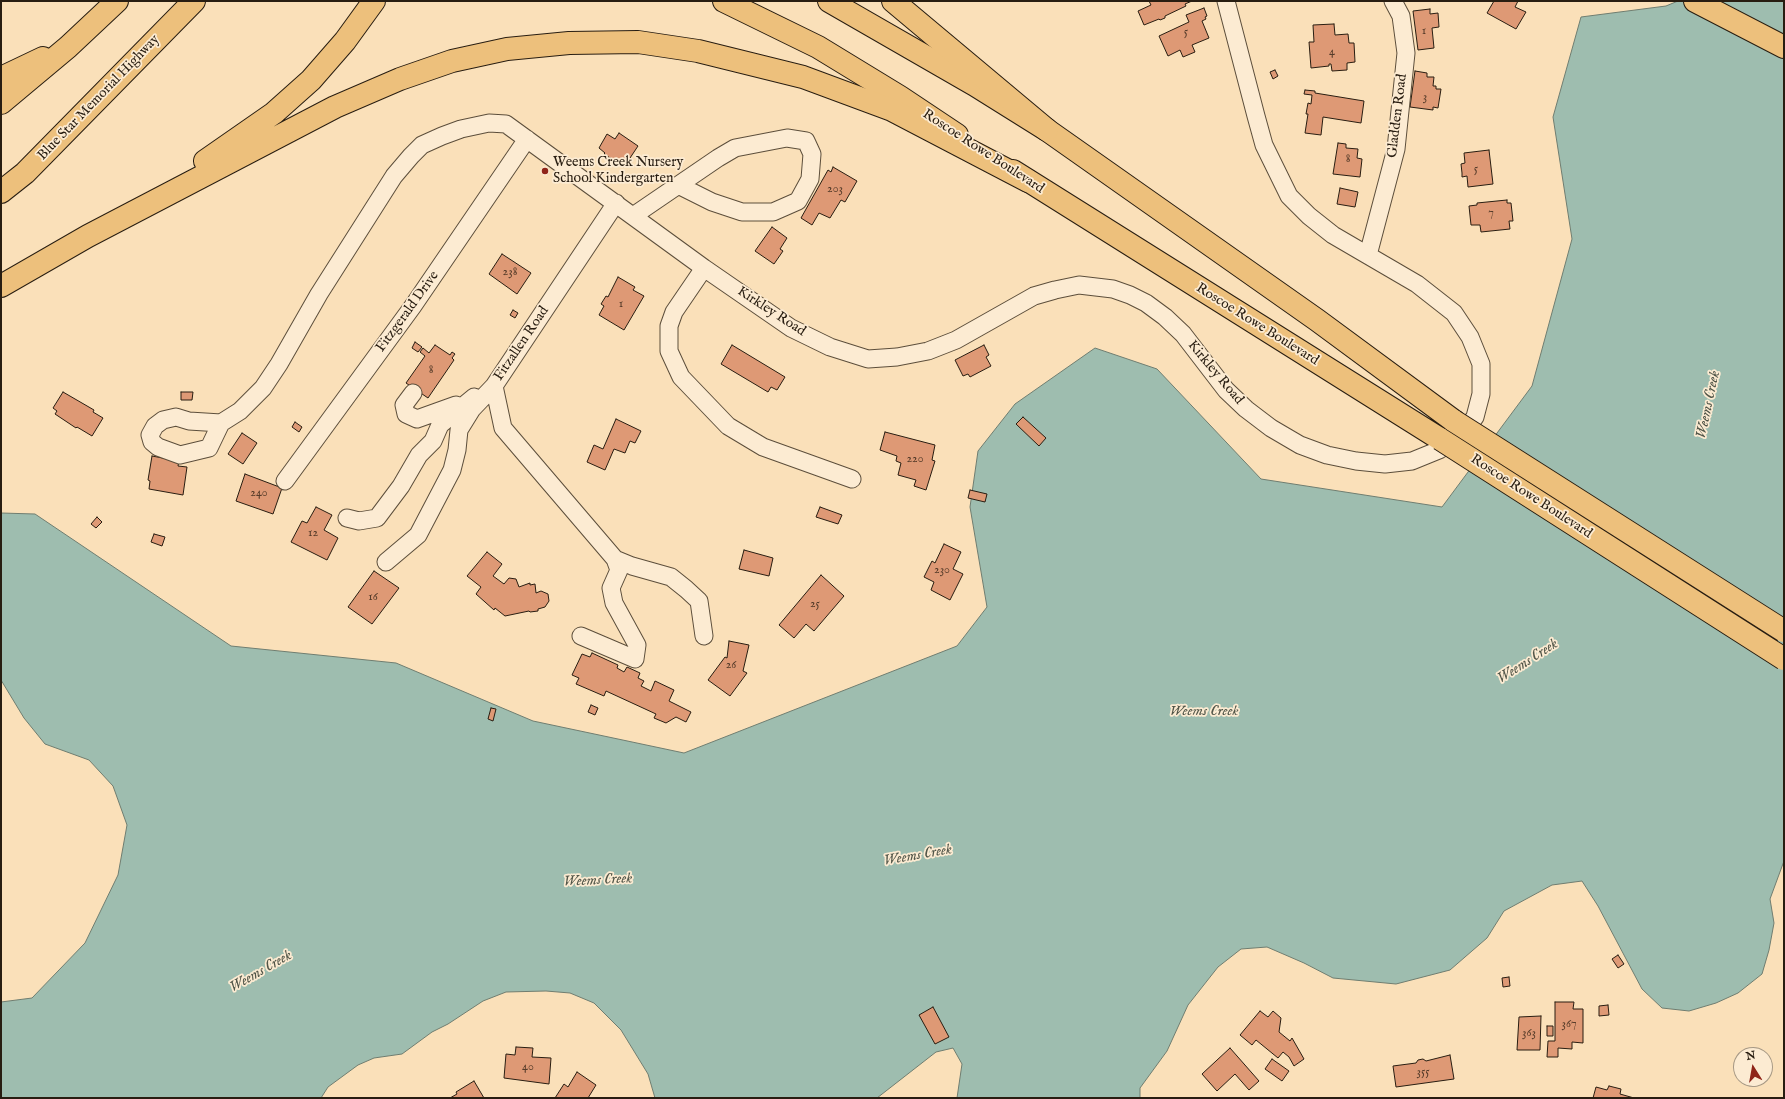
<!DOCTYPE html>
<style>
body{margin:0}
#map{position:relative;width:1785px;height:1099px;overflow:hidden;background:#fae0b9;font-family:"IM FELL English",serif}
canvas{display:block}
.frame{position:absolute;inset:0;border:2px solid #281d11;pointer-events:none}
.north{position:absolute;left:1733px;top:1047px;width:40px;height:40px;box-sizing:border-box;background:#fcebd2;border:1px solid #a79985;border-radius:50%;rotate:349deg;font-size:11px;font-weight:700;line-height:16px;text-align:center;color:#281d11}
.north::after{content:'';display:block;margin:auto;width:14px;height:18px;background:#8f2418;clip-path:polygon(50% 0,100% 100%,50% 72%,0 100%)}
</style>
<div id="map">
<canvas width="1785" height="1099"></canvas>
<div class="frame"></div>
<div class="north">N</div>
</div>
<script>
const context = document.querySelector('canvas').getContext('2d');
context.lineJoin = 'round';
function fill(path, color) { context.fillStyle = color; context.fill(path, 'evenodd'); }
const shape = rows => new Path2D(rows.map(r => 'M' + r).join(''));
function stroke(path, color, width, dash) { context.strokeStyle = color; context.lineWidth = width; context.lineCap = dash ? 'butt' : 'round'; context.setLineDash(dash || []); context.stroke(path); }
function write(font, color, halo, rows, align = 'center') {
  context.font = font + ' "IM FELL English",serif'; context.lineWidth = 3.5; context.setLineDash([]); context.textBaseline = 'middle'; context.strokeStyle = halo; context.fillStyle = color; for (const [text, x, y, turn = 0] of rows) {
    context.save(); context.translate(x, y); context.rotate((+turn || 0) * Math.PI / 180); context.textAlign = isNaN(turn) ? turn : align; if (halo) context.strokeText(text, 0, 0); context.fillText(text, 0, 0); context.restore();
  }
}
const water = shape([
 [1678,1,1784,1,1784,861,1770,899,1774,923,1769,950,1762,974,1738,993,1716,1003,1689,1011,1662,1008,1642,989,1598,906,1582,881,1552,885,1504,911,1487,938,1450,970,1396,984,1333,978,1304,963,1267,947,1241,949,1218,967,1188,1005,1167,1051,1140,1088,1140,1098,957,1098,962,1064,953,1048,936,1052,877,1098,655,1098,648,1074,621,1030,594,1003,570,993,546,991,506,992,483,1001,448,1024,432,1032,402,1054,374,1058,358,1065,328,1087,321,1098,1,1098,1,1002,32,998,85,943,118,875,127,825,113,786,89,760,45,744,24,718,1,680,1,513,35,514,231,646,396,663,533,721,684,753,957,646,987,607,970,507,978,451,1015,404,1095,348,1157,369,1261,479,1442,507,1532,386,1572,239,1553,117,1581,17,1666,6,1678,1]
]);
fill(water, '#9ebdaf');
stroke(water, '#6f7d70', 1);
const building = shape([
 [1149,1,1192,1,1185,4,1186,6,1165,16,1165,18,1160,20,1159,19,1144,25,1138,11,1151,5,1149,1],
 [1494,1,1518,1,1515,7,1526,12,1516,29,1487,13,1494,1],
 [1204,8,1207,16,1205,17,1206,19,1202,21,1209,38,1192,45,1195,52,1183,57,1180,50,1168,56,1159,36,1189,22,1186,15,1204,8],
 [1430,9,1430,14,1438,13,1439,27,1432,28,1434,48,1418,50,1413,11,1430,9],
 [1334,24,1335,35,1348,34,1349,43,1354,43,1355,62,1347,63,1347,70,1332,71,1331,64,1329,64,1329,66,1311,68,1309,42,1314,42,1313,25,1334,24],
 [1275,70,1278,76,1273,79,1270,72,1275,70],
 [1415,71,1427,73,1427,77,1434,77,1433,86,1436,86,1436,89,1441,89,1438,108,1433,107,1433,110,1410,107,1415,71],
 [1305,90,1315,91,1315,93,1364,101,1361,123,1323,117,1321,135,1305,133,1308,114,1306,114,1308,103,1311,104,1312,95,1304,94,1305,90],
 [619,133,638,146,624,167,604,154,605,153,599,148,607,134,615,139,619,133],
 [1338,143,1346,144,1346,148,1358,149,1357,158,1362,159,1360,177,1333,174,1338,143],
 [1489,150,1493,184,1468,187,1467,176,1462,177,1462,173,1461,164,1465,163,1464,153,1489,150],
 [833,167,857,181,845,202,841,200,830,218,819,213,812,225,801,218,828,170,831,172,833,167],
 [1340,188,1358,192,1355,207,1337,204,1340,188],
 [1507,200,1507,203,1511,203,1513,221,1509,221,1510,229,1481,232,1480,225,1471,225,1469,206,1477,205,1477,203,1507,200],
 [772,227,787,238,780,249,783,251,774,264,755,251,772,227],
 [502,254,531,273,517,294,489,274,502,254],
 [618,277,635,287,633,290,644,296,624,330,599,315,604,306,601,304,606,296,608,297,618,277],
 [513,310,518,313,515,318,510,315,513,310],
 [415,342,422,347,418,352,412,348,415,342],
 [435,345,450,355,452,352,455,354,452,358,454,360,428,398,406,383,425,356,420,352,423,348,429,353,435,345],
 [732,345,785,377,777,390,771,387,768,392,721,364,732,345],
 [984,345,989,355,986,357,991,366,970,377,968,374,963,376,955,360,984,345],
 [63,392,94,410,93,412,103,418,92,436,77,427,76,428,55,414,57,411,53,408,63,392],
 [181,392,193,392,192,400,181,400,181,392],
 [1023,417,1046,438,1039,446,1016,424,1023,417],
 [616,419,641,431,635,443,630,441,625,453,614,449,605,470,587,462,594,445,603,449,616,419],
 [295,422,302,427,299,432,292,427,295,422],
 [885,432,935,445,932,460,935,461,926,490,914,486,916,480,898,475,901,463,896,461,897,456,880,450,885,432],
 [242,433,257,443,243,464,228,454,242,433],
 [152,456,179,461,178,466,187,467,183,495,149,489,150,481,148,480,152,456],
 [245,474,282,488,273,514,236,501,245,474],
 [970,490,987,494,985,502,968,498,970,490],
 [316,507,332,515,324,530,338,538,327,560,291,542,302,521,307,523,316,507],
 [820,507,842,515,838,524,816,517,820,507],
 [97,517,102,522,96,528,91,524,97,517],
 [154,534,165,537,162,546,151,542,154,534],
 [944,544,961,552,953,569,963,574,950,600,931,590,934,582,924,577,932,561,935,563,944,544],
 [744,550,773,558,769,576,739,569,744,550],
 [487,552,502,564,493,576,504,584,509,578,516,579,519,587,530,583,530,585,535,584,536,593,541,591,548,594,549,601,545,607,538,609,538,611,530,612,529,611,505,616,495,608,494,610,476,594,481,587,467,576,487,552],
 [374,571,399,588,372,624,348,607,374,571],
 [821,575,844,596,814,631,806,624,794,638,779,625,821,575],
 [729,641,749,645,743,671,747,673,730,696,708,680,725,657,727,658,729,641],
 [592,653,618,665,617,668,624,672,627,667,640,673,638,678,644,681,641,686,651,691,655,681,674,690,669,701,691,712,686,722,676,717,666,723,654,718,656,714,606,691,604,696,576,684,579,678,572,675,582,654,590,657,592,653],
 [591,705,598,708,595,715,588,712,591,705],
 [491,708,496,709,493,721,488,719,491,708],
 [1618,955,1624,964,1618,968,1612,959,1618,955],
 [1509,977,1510,986,1503,987,1502,978,1509,977],
 [1555,1002,1574,1002,1573,1009,1583,1009,1583,1043,1572,1042,1572,1049,1558,1048,1558,1057,1547,1057,1548,1041,1555,1041,1555,1002],
 [1608,1005,1609,1015,1599,1016,1599,1006,1608,1005],
 [933,1007,949,1037,935,1044,919,1015,933,1007],
 [1260,1011,1268,1017,1273,1011,1281,1018,1279,1032,1290,1041,1292,1038,1304,1059,1294,1066,1289,1057,1283,1052,1278,1058,1256,1040,1252,1045,1240,1035,1260,1011],
 [1541,1016,1540,1050,1517,1050,1519,1017,1541,1016],
 [1547,1026,1553,1026,1553,1036,1547,1036,1547,1026],
 [516,1047,533,1048,532,1057,551,1058,549,1084,504,1078,506,1054,515,1055,516,1047],
 [1230,1048,1259,1081,1249,1090,1235,1074,1217,1091,1202,1074,1230,1048],
 [1450,1055,1454,1079,1396,1087,1393,1066,1416,1063,1418,1060,1423,1059,1426,1061,1450,1055],
 [1272,1059,1289,1071,1282,1081,1265,1069,1272,1059],
 [577,1072,596,1085,588,1098,555,1098,564,1084,568,1087,577,1072],
 [474,1081,484,1098,450,1098,457,1094,456,1092,474,1081],
 [1609,1086,1621,1089,1620,1094,1634,1098,1593,1098,1596,1087,1607,1090,1609,1086]
]);
fill(building, '#de9975');
stroke(building, '#281d11', 1);
const minor = shape([
 [633,216,718,158,735,148,787,138,806,141,812,154,810,179,798,201,773,212,742,212,712,202,678,185],
 [1368,255,1396,149,1406,53,1401,16,1393,1],
 [704,268,674,312,669,326,669,351,681,377,728,426,763,447,852,479],
 [413,393,404,405,406,414,417,419,456,405],
 [221,423,189,421,176,417,163,420,155,426,150,435,152,442,158,447,180,455,209,448,221,423,240,411,263,388,279,364,319,294,394,176,411,156,422,145,442,136,461,129,489,123,506,124,704,268,791,328,830,347,868,359,897,357,928,351,956,340,1034,296,1055,290,1079,285,1113,289,1130,295,1146,303,1165,317,1183,334,1226,390,1246,409,1271,428,1300,445,1327,455,1356,461,1385,464,1412,461,1439,450,1460,437,1475,417,1481,394,1481,364,1470,337,1454,313,1417,284,1333,235,1309,216,1289,196,1264,145,1256,116,1226,1],
 [285,481,413,306,527,139],
 [347,518,359,521,377,518,401,486,419,455,433,441,440,425,474,397],
 [615,559,632,566,671,577,686,589,699,601,704,636],
 [386,562,418,535,452,470,457,450,459,430,472,409,494,386],
 [581,636,635,659,637,645,614,603,611,588,619,570,615,559,503,428,494,386,616,203]
]);
const major = shape([
 [724,1,818,47,900,97,957,135],
 [829,1,975,85,1047,130,1317,320,1454,421],
 [1695,1,1784,47],
 [1013,171,1440,439]
]);
const highway = shape([
 [893,1,1047,130],
 [1,78,43,58],
 [1,103,68,47,117,1],
 [205,161,274,113,311,80,345,41,374,1],
 [1,192,25,173,194,1],
 [1,286,88,236,335,107,400,79,452,61,507,49,569,43,638,42,698,51,803,77,892,110,1028,181]
]);
stroke(minor, '#5c4e3b', 19);
stroke(major, '#281d11', 24);
stroke(highway, '#281d11', 24);
stroke(minor, '#fcebd2', 17);
stroke(major, '#edc07c', 22);
stroke(highway, '#edc07c', 22);
const majorBridge = shape([
 [1454,421,1784,631],
 [1440,439,1784,659]
]);
stroke(majorBridge, '#281d11', 24, []);
stroke(majorBridge, '#edc07c', 22);
for (const [x, y, r, color] of [
 [545,171,4,"#8f2418"]
]) { const dot = new Path2D(); dot.arc(x, y, r, 0, 2 * Math.PI); context.fillStyle = color; context.fill(dot); stroke(dot, '#fcebd2', 1.5); }
write('12px', '#563c2a', null, [
 ["1",1424,32],
 ["5",1186,33],
 ["4",1332,53],
 ["3",1425,98],
 ["8",1348,160],
 ["5",1476,170],
 ["203",835,190],
 ["7",1491,214],
 ["238",510,273],
 ["1",621,305],
 ["8",431,371],
 ["220",915,460],
 ["240",259,494],
 ["12",313,534],
 ["230",942,571],
 ["16",373,598],
 ["25",815,605],
 ["26",731,666],
 ["367",1569,1025],
 ["363",1529,1034],
 ["40",528,1068],
 ["355",1423,1073]
]);
write('14px', '#281d11', '#fcebd2', [
 ["Blue Star Memorial Highway",99,98,-46],
 ["Gladden Road",1398,116,-83],
 ["Roscoe Rowe Boulevard",983,152,33],
 ["Fitzgerald Drive",408,312,-54],
 ["Kirkley Road",771,312,33],
 ["Roscoe Rowe Boulevard",1257,325,32],
 ["Fitzallen Road",522,344,-56],
 ["Kirkley Road",1215,373,50],
 ["Roscoe Rowe Boulevard",1531,497,33]
]);
write('14px', '#281d11', '#fcebd2', [
 ["Weems Creek Nursery",553,163],
 ["School Kindergarten",553,179]
], 'left');
write('italic 15px', '#515548', '#fcebd2', [
 ["Weems Creek",1709,405,-78],
 ["Weems Creek",1528,662,-33],
 ["Weems Creek",1204,712],
 ["Weems Creek",918,856,-10],
 ["Weems Creek",598,881,-3],
 ["Weems Creek",261,972,-30]
]);
</script>
